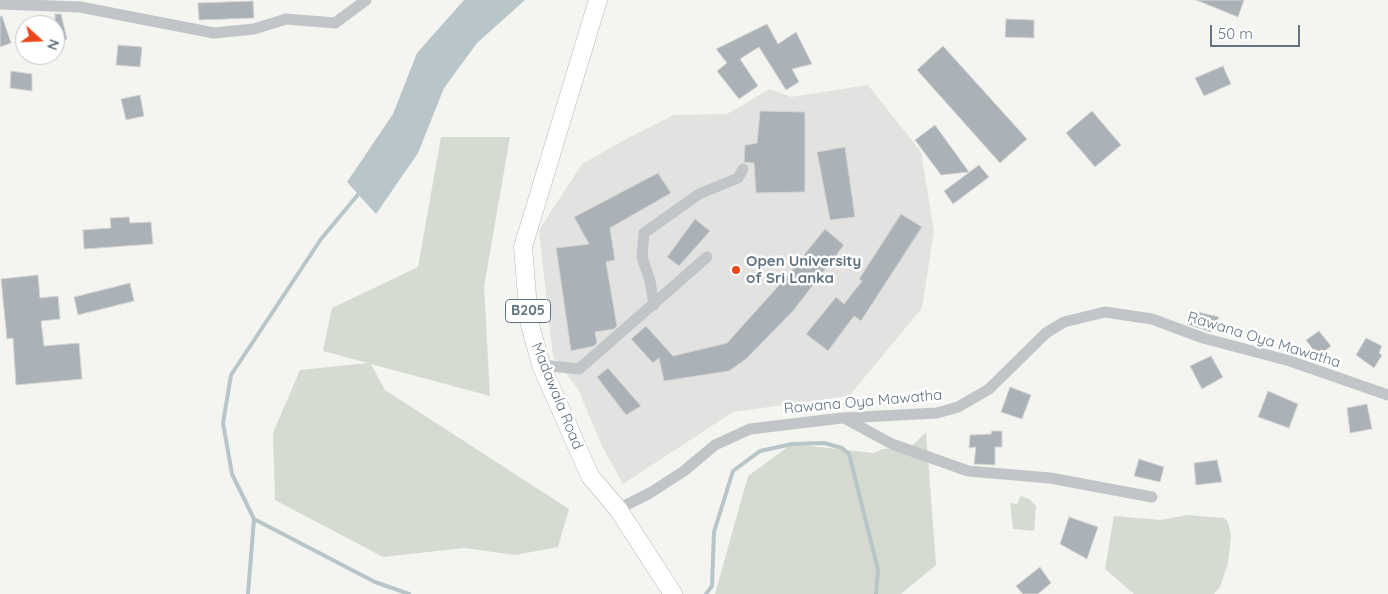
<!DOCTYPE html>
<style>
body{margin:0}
#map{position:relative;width:1388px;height:594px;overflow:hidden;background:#f4f4f0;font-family:Quicksand,sans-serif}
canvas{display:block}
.north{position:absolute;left:15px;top:15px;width:50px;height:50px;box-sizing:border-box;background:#fff;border:1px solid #c0c7cd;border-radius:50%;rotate:110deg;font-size:14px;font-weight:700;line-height:20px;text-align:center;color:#627482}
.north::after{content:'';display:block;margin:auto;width:18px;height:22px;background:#ea4619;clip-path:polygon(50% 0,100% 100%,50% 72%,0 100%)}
.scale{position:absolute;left:1210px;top:25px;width:90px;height:22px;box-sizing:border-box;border:2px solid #627482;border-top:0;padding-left:6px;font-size:15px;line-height:18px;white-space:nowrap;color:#627482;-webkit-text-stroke:4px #fff;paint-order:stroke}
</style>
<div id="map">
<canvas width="1388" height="594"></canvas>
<div class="north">N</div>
<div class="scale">50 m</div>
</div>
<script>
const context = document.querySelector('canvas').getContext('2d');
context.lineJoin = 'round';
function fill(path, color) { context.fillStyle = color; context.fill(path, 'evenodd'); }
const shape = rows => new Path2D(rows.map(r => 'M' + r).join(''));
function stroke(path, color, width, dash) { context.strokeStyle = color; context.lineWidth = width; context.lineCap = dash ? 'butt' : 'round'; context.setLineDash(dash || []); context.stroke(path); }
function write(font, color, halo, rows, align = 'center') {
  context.font = font + ' Quicksand,sans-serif'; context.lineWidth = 5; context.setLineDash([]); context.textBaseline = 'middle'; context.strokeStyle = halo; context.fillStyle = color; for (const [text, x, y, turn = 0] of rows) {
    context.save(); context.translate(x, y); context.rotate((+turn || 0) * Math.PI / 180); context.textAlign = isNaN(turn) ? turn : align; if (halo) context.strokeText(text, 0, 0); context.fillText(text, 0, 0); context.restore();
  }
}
fill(shape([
 [868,85,921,152,934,231,922,308,849,396,733,412,623,484,602,446,578,389,553,356,539,230,582,164,628,138,674,115,727,114,770,89,791,97]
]), '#e2e3e1');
fill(shape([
 [441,137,510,137,484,287,490,396,371,364,385,390,569,509,558,547,515,555,464,548,383,557,275,500,273,433,300,370,368,363,323,351,332,308,418,267],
 [926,432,936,565,901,594,715,594,748,476,792,444,874,453,882,449,911,447],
 [1021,496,1029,499,1036,506,1034,531,1013,529,1010,503,1017,504],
 [1187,515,1224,518,1228,522,1231,536,1228,563,1220,587,1214,594,1134,594,1105,569,1114,516,1161,520]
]), '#d5dbd1');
fill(shape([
 [464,0,525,0,477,43,444,88,418,153,376,214,347,182,393,114,417,53]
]), '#b8c6ca');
stroke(shape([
 [361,191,321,239,231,375,223,423,232,474,254,519,375,582,409,594],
 [248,594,254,519],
 [706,594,712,586,714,532,733,471,760,451,792,444,824,443,842,448,849,454,878,570,876,594]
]), '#b8c6ca', 4);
const building = shape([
 [1196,0,1244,0,1238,17,1196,0],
 [253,1,254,18,199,20,198,3,253,1],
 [55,14,61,14,67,39,55,42,55,14],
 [0,16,2,16,11,43,0,47,0,16],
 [1006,19,1034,20,1034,38,1005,37,1006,19],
 [767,24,778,44,796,32,812,64,792,69,799,82,786,90,759,47,740,59,758,86,739,99,717,71,727,63,716,49,767,24],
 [118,45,142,47,140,67,116,65,118,45],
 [943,46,1027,139,1000,163,917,70,943,46],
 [1223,66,1231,84,1204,96,1195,78,1223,66],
 [11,71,32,74,32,91,10,88,11,71],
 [140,95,144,116,126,120,121,99,140,95],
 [760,111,805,112,805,192,756,193,754,163,744,162,745,145,757,143,760,111],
 [1092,111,1121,145,1095,167,1066,133,1092,111],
 [935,125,969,172,941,175,915,140,935,125],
 [845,147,855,217,830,220,817,152,845,147],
 [979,165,989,177,953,204,944,191,979,165],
 [658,173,671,193,610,228,615,260,606,262,617,326,614,329,595,332,597,343,594,346,571,351,556,248,589,244,574,217,658,173],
 [901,214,922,227,861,321,854,316,828,351,806,334,836,297,844,304,862,281,859,279,901,214],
 [129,217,130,223,151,222,153,244,84,249,83,230,111,228,110,218,129,217],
 [695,219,710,231,679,266,667,257,695,219],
 [825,229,844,245,793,311,746,359,729,371,664,381,659,358,653,363,631,339,646,326,673,356,727,343,781,283,825,229],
 [38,275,40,298,58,296,60,319,41,321,44,346,79,343,82,379,16,385,13,338,7,339,1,279,38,275],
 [130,283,134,301,78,315,74,297,130,283],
 [1194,311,1219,317,1211,332,1187,324,1194,311],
 [1319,331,1331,346,1318,356,1306,340,1319,331],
 [1366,338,1382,346,1379,353,1382,355,1374,368,1356,355,1366,338],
 [1211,356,1223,377,1202,389,1190,366,1211,356],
 [608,368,641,406,626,415,597,377,608,368],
 [1010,387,1031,395,1022,419,1001,412,1010,387],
 [1268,391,1298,404,1289,428,1258,417,1268,391],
 [1367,404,1372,429,1350,433,1347,408,1367,404],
 [992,431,1002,431,1002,447,995,447,995,465,974,464,976,447,969,448,970,435,991,434,992,431],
 [1139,459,1164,467,1160,482,1134,476,1139,459],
 [1217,460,1222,482,1196,485,1194,463,1217,460],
 [1069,517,1098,527,1087,559,1060,544,1069,517],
 [1040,567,1051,583,1038,594,1023,594,1016,586,1040,567]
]);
fill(building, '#aab2b7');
stroke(building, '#d5d5d3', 1);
const primary = shape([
 [598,0,523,247,529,321,541,365,590,476,618,509,673,594]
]);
stroke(primary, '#b4b8bc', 19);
stroke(shape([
 [0,4,80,7,214,33,254,29,286,19,335,23,366,0],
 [654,305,650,281,642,257,644,233,699,194,738,178,743,169],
 [541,365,579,369,707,257],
 [844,418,892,444,968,471,1050,478,1152,497],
 [618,509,650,493,684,471,715,445,750,429,842,418,937,413,958,407,989,389,1046,333,1064,322,1105,312,1152,319,1203,338,1290,361,1388,395]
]), '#c1c5c8', 11);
stroke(primary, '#fff', 18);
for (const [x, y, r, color] of [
 [736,270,5,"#ea4619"]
]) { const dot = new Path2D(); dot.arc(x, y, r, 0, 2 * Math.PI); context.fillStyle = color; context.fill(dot); stroke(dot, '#fff', 2); }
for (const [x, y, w] of [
 [528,311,45]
]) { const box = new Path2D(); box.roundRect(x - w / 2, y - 11.5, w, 23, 4); context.fillStyle = '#fff'; context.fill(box); stroke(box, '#627482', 1); }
write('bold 14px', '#627482', null, [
 ["B205",528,311]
]);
write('bold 15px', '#627482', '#fff', [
 ["Open University",746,261],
 ["of Sri Lanka",746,278]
], 'left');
write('15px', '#627482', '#fff', [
 ["Rawana Oya Mawatha",1264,340,17],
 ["Madawala Road",557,396,68],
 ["Rawana Oya Mawatha",863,402,-5]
]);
</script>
